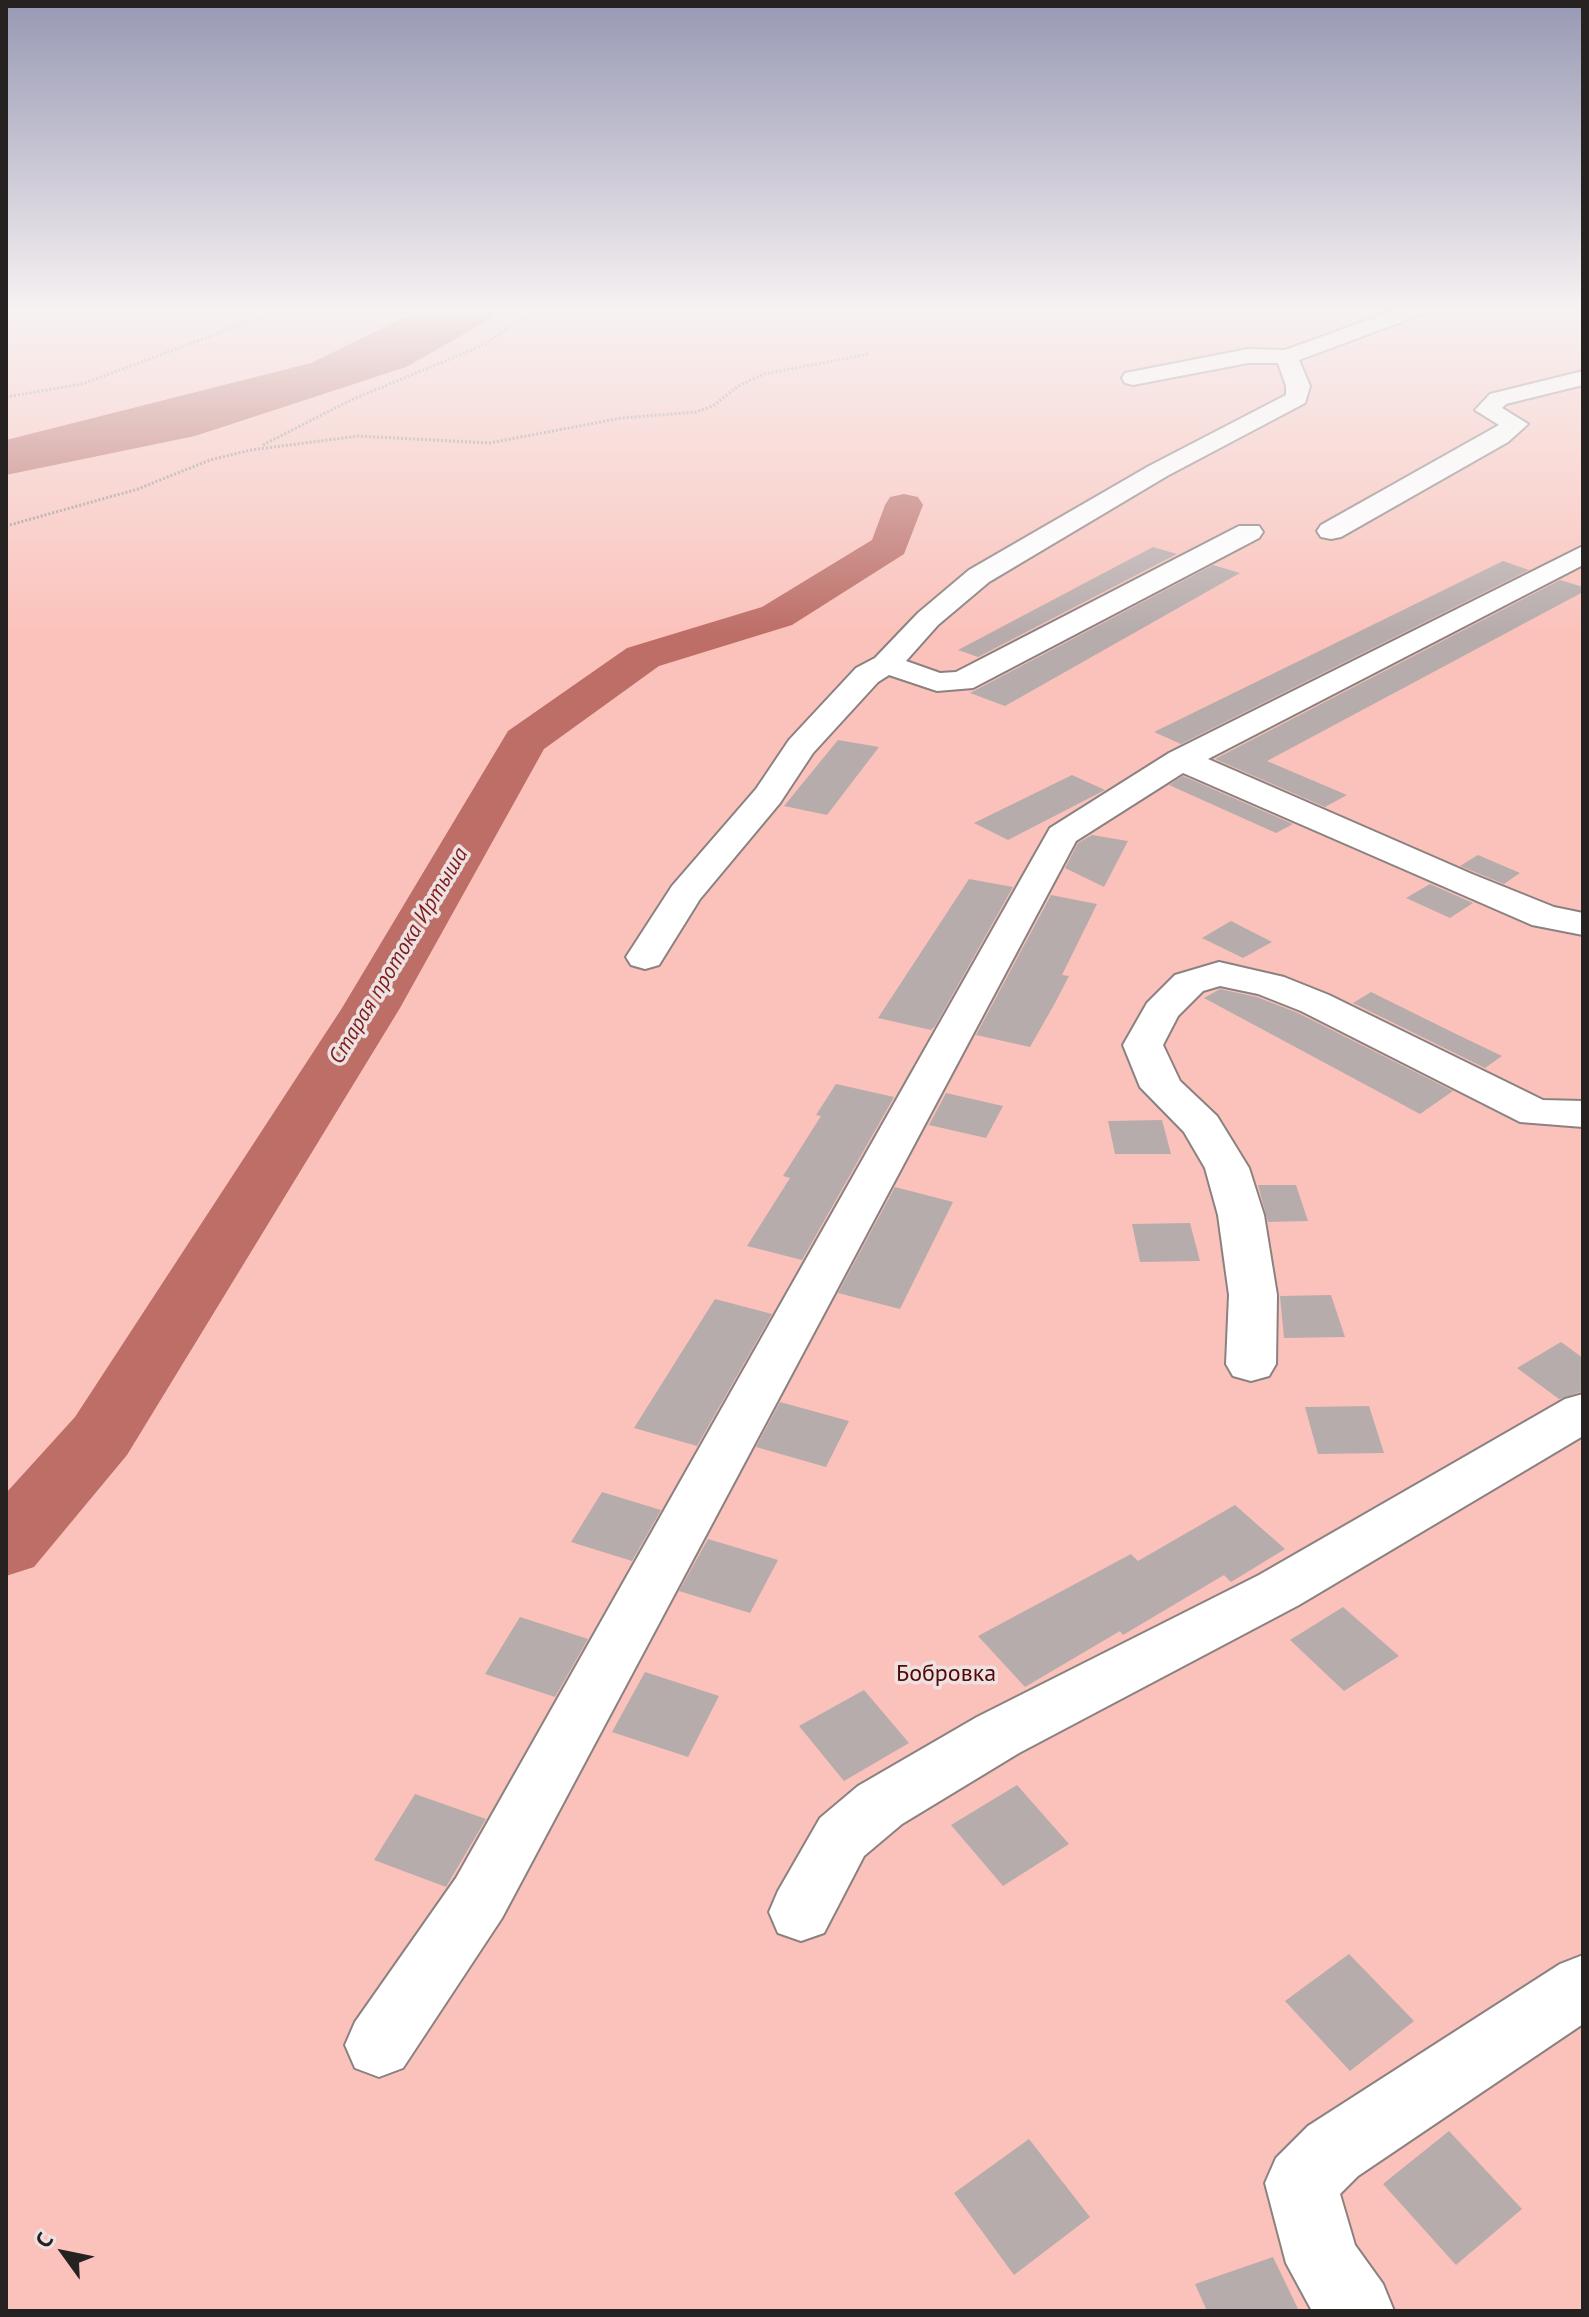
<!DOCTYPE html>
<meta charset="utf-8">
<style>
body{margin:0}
#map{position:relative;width:1589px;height:2317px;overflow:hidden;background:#ede2e1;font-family:"PT Sans",sans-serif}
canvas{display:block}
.frame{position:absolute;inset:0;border:8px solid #252221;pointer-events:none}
.north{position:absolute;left:24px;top:2213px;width:80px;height:80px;-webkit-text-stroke:6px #ede2e1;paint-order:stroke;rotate:303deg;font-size:22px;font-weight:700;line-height:32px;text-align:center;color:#252221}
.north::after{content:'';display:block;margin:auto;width:28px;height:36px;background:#252221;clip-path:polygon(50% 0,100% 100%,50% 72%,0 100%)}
</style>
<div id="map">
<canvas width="1589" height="2317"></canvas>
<div class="frame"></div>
<div class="north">С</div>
</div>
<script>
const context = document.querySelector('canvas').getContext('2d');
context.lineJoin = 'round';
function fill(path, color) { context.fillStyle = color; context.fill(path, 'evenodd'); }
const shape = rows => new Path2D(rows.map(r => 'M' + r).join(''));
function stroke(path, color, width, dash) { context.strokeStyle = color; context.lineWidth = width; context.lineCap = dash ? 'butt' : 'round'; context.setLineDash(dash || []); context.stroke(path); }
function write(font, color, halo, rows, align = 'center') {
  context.font = font + ' "PT Sans",sans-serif'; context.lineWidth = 7; context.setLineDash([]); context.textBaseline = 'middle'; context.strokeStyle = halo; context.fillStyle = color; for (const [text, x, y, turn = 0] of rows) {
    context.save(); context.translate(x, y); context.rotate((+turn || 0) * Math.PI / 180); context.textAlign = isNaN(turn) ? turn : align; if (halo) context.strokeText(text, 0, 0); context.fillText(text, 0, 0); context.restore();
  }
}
fill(shape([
 [6,308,1583,308,1583,2311,6,2311]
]), '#fbc2bb');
fill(shape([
 [423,308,510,308,406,367,195,436,6,475,6,440,311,363]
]), '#bd6e67');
fill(shape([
 [904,494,918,497,923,505,904,554,792,625,659,666,544,749,400,1008,127,1455,34,1567,6,1576,6,1493,75,1417,342,1008,508,731,627,648,762,607,872,540,885,505,890,497,904,494]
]), '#bd6e67');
fill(shape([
 [1153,547,1177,554,978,657,958,650],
 [1503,561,1529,570,1181,744,1154,732],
 [1213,565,1240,573,1005,706,970,693],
 [1560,580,1583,587,1583,592,1267,761,1347,795,1325,807,1215,759],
 [838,740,879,747,827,815,784,806],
 [1072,775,1105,790,1008,840,974,823],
 [1183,776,1293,824,1276,833,1169,785],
 [1092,835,1128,841,1104,887,1065,868,1078,843],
 [1478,855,1520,873,1504,884,1460,866],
 [969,879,1013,887,935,1026,931,1030,878,1018],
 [1430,884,1473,903,1450,918,1406,898],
 [1051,895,1097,904,1062,975,1069,976,1055,1003,1030,1047,976,1035],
 [1231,921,1272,942,1243,958,1202,938],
 [1220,989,1257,997,1298,1013,1453,1091,1420,1114,1204,998],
 [1371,992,1454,1033,1502,1056,1485,1068,1353,1003],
 [836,1084,894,1097,802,1260,747,1246,790,1178,783,1176,821,1116,816,1115],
 [946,1093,1003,1106,986,1138,929,1125],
 [1162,1120,1171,1154,1115,1154,1108,1121],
 [1258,1185,1296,1185,1308,1221,1268,1222],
 [895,1187,953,1202,900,1309,838,1293],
 [1190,1223,1200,1261,1140,1262,1132,1224],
 [1331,1295,1345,1337,1284,1338,1280,1296],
 [715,1299,772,1314,697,1446,634,1428],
 [1561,1342,1583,1358,1583,1391,1559,1399,1517,1368],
 [780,1402,849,1421,826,1467,756,1447],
 [1369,1406,1384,1453,1318,1454,1305,1407],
 [602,1492,661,1510,632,1561,571,1542],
 [1235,1505,1285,1549,1231,1582,1224,1575,1123,1635,1120,1631,1025,1687,978,1636,1131,1554,1138,1561],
 [708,1539,778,1560,750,1613,679,1591],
 [1343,1607,1399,1656,1344,1691,1290,1640],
 [520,1617,588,1639,555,1697,485,1674],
 [645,1672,719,1696,688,1757,612,1732],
 [864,1690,909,1743,844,1781,799,1726],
 [1017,1785,1069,1844,1003,1886,951,1825],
 [415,1794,486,1819,446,1887,374,1860],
 [1349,1954,1414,2021,1350,2071,1285,2001],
 [1449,2131,1522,2209,1456,2265,1383,2184],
 [1029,2139,1090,2217,1014,2275,954,2193],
 [1273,2257,1299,2311,1207,2311,1195,2284]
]), '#b6acab');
const minor = shape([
 [1401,308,1431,308,1428,312,1299,360,1310,386,1305,403,1167,476,989,582,938,625,906,661,940,673,956,672,1239,526,1259,526,1263,532,1259,538,973,688,937,691,889,675,878,682,813,753,780,803,700,899,659,965,645,969,631,965,626,957,672,886,756,789,789,740,856,668,875,658,918,613,969,570,1149,466,1286,395,1286,386,1278,363,1248,363,1133,385,1125,383,1122,378,1125,373,1248,349,1285,350,1401,308],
 [1583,371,1583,385,1506,404,1502,408,1528,424,1508,442,1341,537,1331,539,1321,537,1317,531,1321,525,1499,425,1475,410,1490,394,1583,371],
 [1583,546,1583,565,1208,759,1472,874,1554,907,1583,913,1583,935,1532,925,1183,773,1076,841,502,1918,403,2068,379,2077,355,2068,345,2045,355,2022,456,1878,1050,828,1169,753,1583,546],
 [1219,962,1284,977,1329,995,1543,1100,1583,1101,1583,1127,1520,1122,1301,1011,1258,994,1220,986,1203,991,1178,1016,1163,1045,1180,1081,1217,1116,1249,1168,1264,1215,1277,1295,1276,1364,1269,1376,1251,1381,1233,1376,1226,1364,1229,1295,1218,1215,1205,1168,1184,1132,1140,1087,1123,1045,1147,1003,1175,975,1219,962],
 [1583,1394,1583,1436,1299,1605,1019,1753,902,1824,864,1856,824,1933,801,1941,778,1933,769,1912,778,1891,820,1818,858,1786,977,1717,1259,1575,1565,1399,1583,1394],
 [1583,1955,1583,2024,1358,2176,1340,2194,1355,2245,1383,2284,1394,2311,1312,2311,1286,2263,1265,2183,1276,2158,1308,2126,1560,1964,1583,1955]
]);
stroke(minor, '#8b8180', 4);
stroke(shape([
 [6,397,82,384,286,308],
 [263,445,351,400,486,344,515,322,545,308],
 [6,526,138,489,210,460,251,450,358,436,489,443,622,418,696,412,713,406,738,386,764,374,869,354]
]), '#9c9594', 3, [2, 2]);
fill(minor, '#fff');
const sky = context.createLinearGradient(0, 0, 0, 633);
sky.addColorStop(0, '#9798b4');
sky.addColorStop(0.49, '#f7f2f2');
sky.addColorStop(1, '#f7f2f200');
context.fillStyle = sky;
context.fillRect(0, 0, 1589, 633);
write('italic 22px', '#7c1b1b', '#ede2e1', [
 ["Старая протока Иртыша",399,956,-59]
]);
write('24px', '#520709', '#ede2e1', [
 ["Бобровка",946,1674]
]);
</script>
